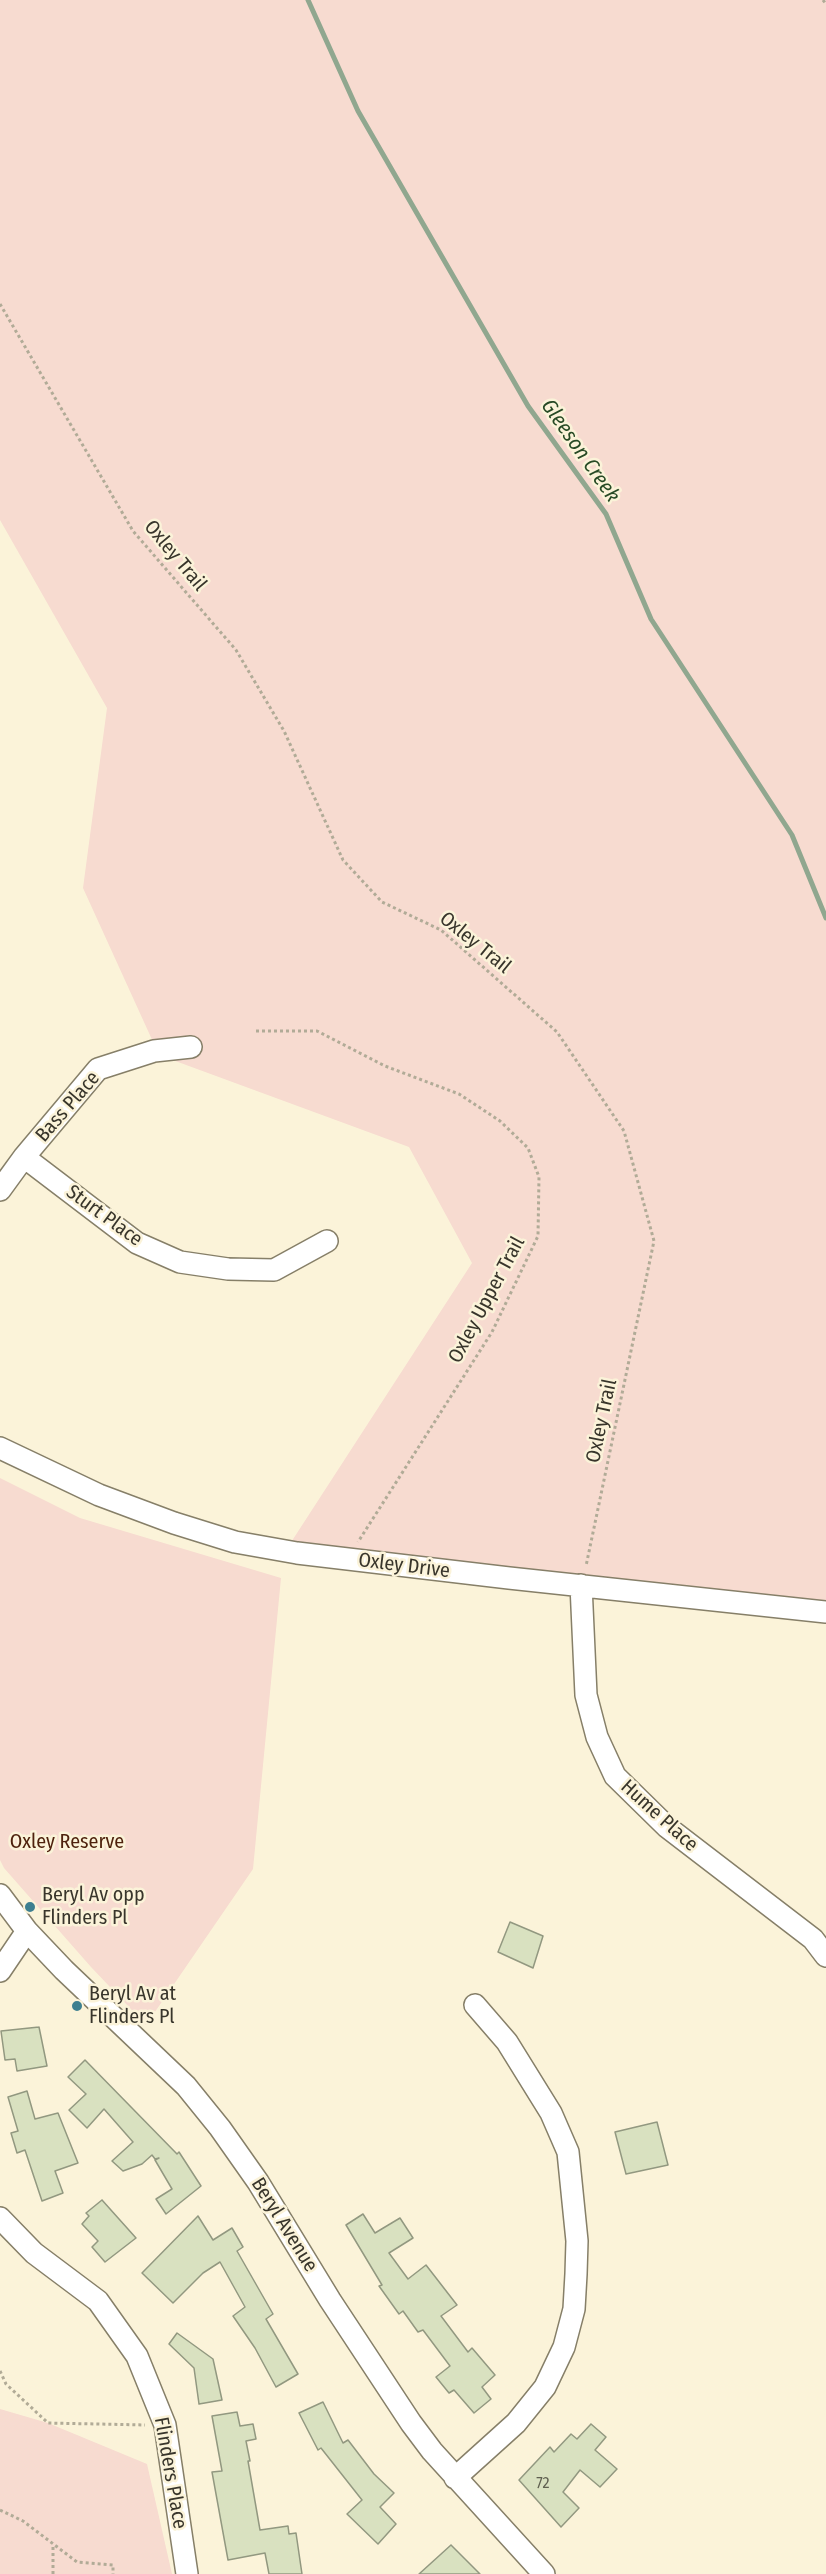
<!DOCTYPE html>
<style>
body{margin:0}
canvas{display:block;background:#fbf3d9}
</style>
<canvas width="826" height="2574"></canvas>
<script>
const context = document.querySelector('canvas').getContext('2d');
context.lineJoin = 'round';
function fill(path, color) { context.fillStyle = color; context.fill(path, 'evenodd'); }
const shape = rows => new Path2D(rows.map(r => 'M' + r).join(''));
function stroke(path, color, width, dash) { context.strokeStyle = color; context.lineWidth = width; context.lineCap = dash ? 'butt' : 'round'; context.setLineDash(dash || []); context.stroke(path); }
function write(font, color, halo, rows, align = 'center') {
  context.font = font + ' "Fira Sans Condensed",sans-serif'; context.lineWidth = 5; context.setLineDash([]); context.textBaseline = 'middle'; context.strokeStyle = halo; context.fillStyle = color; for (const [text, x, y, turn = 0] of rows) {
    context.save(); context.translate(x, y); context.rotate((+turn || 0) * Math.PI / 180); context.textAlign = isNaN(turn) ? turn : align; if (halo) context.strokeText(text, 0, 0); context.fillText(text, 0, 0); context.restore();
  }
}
fill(shape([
 [0,0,826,0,826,1612,286,1550,472,1263,409,1147,159,1055,83,888,107,708,0,520],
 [0,1478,80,1518,281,1578,253,1869,146,2025,91,1967,4,1868,0,1860],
 [0,2409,48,2423,147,2464,172,2574,0,2574]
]), '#f7dbd0');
stroke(shape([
 [308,0,358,111,528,406,606,514,651,619,792,835,826,918]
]), '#90a78f', 5);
const building = shape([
 [510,1922,543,1936,533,1968,498,1952,510,1922],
 [39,2027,47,2066,17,2071,15,2059,5,2060,1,2031,39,2027],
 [85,2060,177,2154,179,2152,201,2186,166,2214,156,2199,172,2189,155,2160,159,2158,155,2159,152,2155,142,2164,123,2171,112,2161,133,2142,104,2109,87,2128,69,2110,86,2094,68,2077,85,2060],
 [27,2091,35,2119,58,2113,78,2163,55,2171,63,2193,42,2201,25,2150,17,2153,11,2133,18,2131,8,2097,27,2091],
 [657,2122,668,2165,626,2174,615,2132,657,2122],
 [102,2200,136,2238,105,2262,92,2247,98,2241,82,2224,89,2216,86,2213,102,2200],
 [363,2214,375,2233,400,2218,413,2238,389,2253,408,2279,426,2265,457,2305,441,2316,468,2352,472,2348,495,2375,482,2387,491,2399,474,2413,454,2390,449,2393,436,2377,450,2366,423,2330,418,2332,403,2311,399,2314,379,2286,382,2285,346,2225,363,2214],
 [198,2216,213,2240,232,2228,243,2247,237,2251,273,2314,266,2319,298,2374,276,2387,255,2348,233,2316,245,2307,220,2262,203,2273,173,2303,142,2273,198,2216],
 [177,2333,213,2359,222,2400,199,2404,194,2368,169,2344,177,2333],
 [323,2402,343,2443,348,2440,374,2474,394,2493,380,2507,396,2524,378,2544,347,2514,362,2500,321,2448,318,2450,299,2413,323,2402],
 [237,2412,240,2426,253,2424,256,2439,246,2441,250,2461,248,2461,260,2530,288,2526,289,2534,296,2533,302,2574,269,2574,265,2553,228,2560,212,2472,222,2471,212,2416,237,2412],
 [591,2424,606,2437,595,2450,617,2469,600,2487,580,2470,563,2492,579,2508,561,2527,519,2480,550,2447,554,2452,571,2434,577,2439,591,2424],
 [451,2545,480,2574,419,2574,451,2545]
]);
fill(building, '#d9e1c0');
stroke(building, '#929880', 1.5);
const street = shape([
 [24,1157,137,1243,180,1262,228,1269,274,1270,327,1241],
 [0,1190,24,1157,98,1069,154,1051,191,1047],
 [0,1448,99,1495,174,1523,235,1542,297,1553,509,1578,826,1612],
 [581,1585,586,1695,597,1737,615,1776,667,1827,813,1939,826,1956],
 [0,1895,27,1931,64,1970,186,2086,220,2128,258,2182,330,2300,411,2423,432,2451,544,2574],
 [0,1971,27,1931],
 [0,2218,34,2253,98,2301,137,2356,165,2425,187,2574],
 [455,2478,516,2423,545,2387,564,2347,574,2309,576,2274,577,2241,568,2152,551,2113,507,2042,475,2005]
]);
stroke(street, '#867f68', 24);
stroke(shape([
 [823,0,826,4],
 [0,304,133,531,236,650,284,731,343,860,382,902,441,930,557,1032,624,1131,654,1241,586,1566],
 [256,1031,317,1031,385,1066,459,1094,500,1121,528,1148,539,1177,538,1236,492,1332,358,1542],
 [0,2371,6,2384,48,2423,145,2425],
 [0,2510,23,2521,77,2562,113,2565,113,2574],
 [53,2574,53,2544]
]), '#b1ab97', 3, [3, 3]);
stroke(street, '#fff', 21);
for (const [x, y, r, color] of [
 [30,1907,6,"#3d7f90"],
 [77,2006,6,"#3d7f90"]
]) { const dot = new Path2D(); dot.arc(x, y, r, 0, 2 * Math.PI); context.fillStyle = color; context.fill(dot); stroke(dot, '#fbf3d9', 2); }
write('16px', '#606050', null, [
 ["72",543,2484]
]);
write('20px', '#38352b', '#fbf3d9', [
 ["Oxley Trail",175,556,50],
 ["Oxley Trail",475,943,39],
 ["Bass Place",68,1107,-49],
 ["Sturt Place",104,1216,36],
 ["Oxley Upper Trail",487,1300,-62],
 ["Oxley Trail",602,1421,-78],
 ["Oxley Drive",404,1566,7],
 ["Hume Place",659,1816,42],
 ["Beryl Avenue",284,2225,58],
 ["Flinders Place",170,2473,80]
]);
write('20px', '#4e220d', '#fbf3d9', [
 ["Oxley Reserve",67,1842]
]);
write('20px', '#38352b', '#fbf3d9', [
 ["Beryl Av opp",42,1895],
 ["Flinders Pl",42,1918],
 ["Beryl Av at",89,1994],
 ["Flinders Pl",89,2017]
], 'left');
write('italic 21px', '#274a25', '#fbf3d9', [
 ["Gleeson Creek",580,451,55]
]);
</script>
